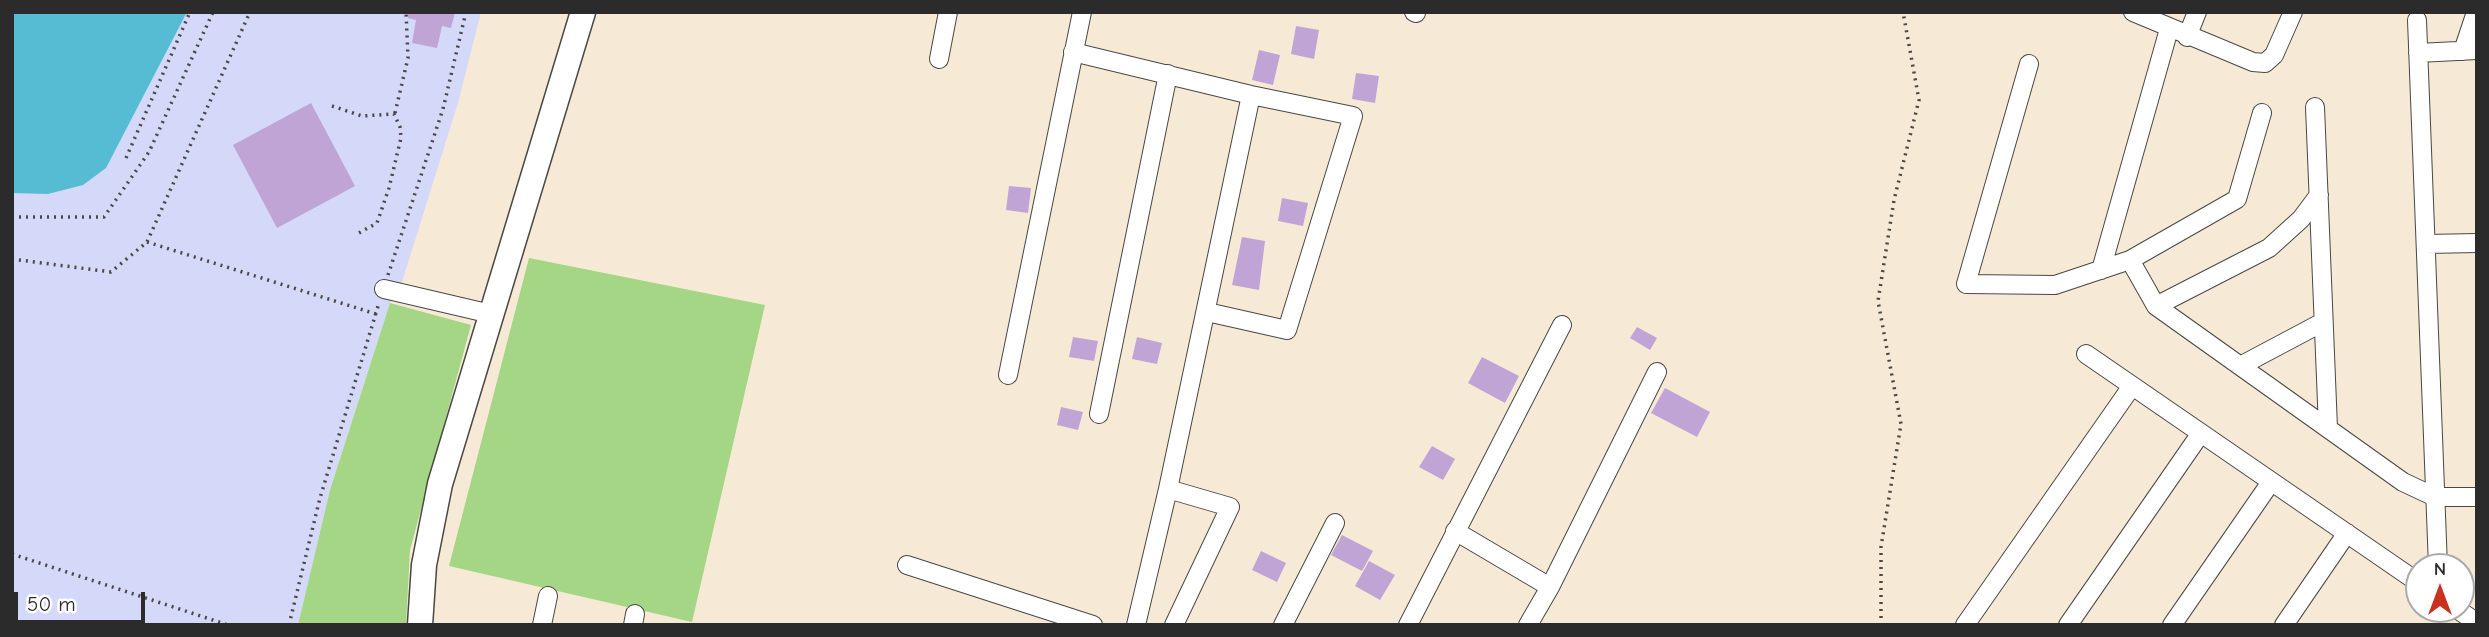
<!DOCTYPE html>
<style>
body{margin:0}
#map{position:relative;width:2489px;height:637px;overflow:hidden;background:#f6ead6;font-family:"Comic Neue",sans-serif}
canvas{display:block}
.frame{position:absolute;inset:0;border:14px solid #2b2b2b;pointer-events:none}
.north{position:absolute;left:2405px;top:553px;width:70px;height:70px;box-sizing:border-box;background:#fff;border:2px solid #aaa;border-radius:50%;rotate:0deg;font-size:19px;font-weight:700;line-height:28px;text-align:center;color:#2b2b2b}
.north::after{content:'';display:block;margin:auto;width:24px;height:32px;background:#c8321e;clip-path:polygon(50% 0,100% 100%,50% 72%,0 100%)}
.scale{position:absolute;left:14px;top:592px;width:131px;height:32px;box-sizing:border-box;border:4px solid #2b2b2b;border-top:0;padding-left:9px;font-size:21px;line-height:24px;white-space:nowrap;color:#2b2b2b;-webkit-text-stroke:5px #fff;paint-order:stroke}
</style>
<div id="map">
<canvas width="2489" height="637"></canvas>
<div class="frame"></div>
<div class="north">N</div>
<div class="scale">50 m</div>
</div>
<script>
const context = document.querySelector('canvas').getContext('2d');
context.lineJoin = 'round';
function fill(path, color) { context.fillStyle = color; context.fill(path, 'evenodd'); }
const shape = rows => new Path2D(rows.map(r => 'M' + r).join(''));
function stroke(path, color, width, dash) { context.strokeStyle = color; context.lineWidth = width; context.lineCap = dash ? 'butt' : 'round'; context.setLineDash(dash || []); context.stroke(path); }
fill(shape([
 [12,12,481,12,458,103,402,282,390,303,330,490,298,625,12,625]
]), '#d4d8f9');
fill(shape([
 [529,258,765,305,692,622,449,566],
 [390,303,471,325,410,550,406,625,298,625,330,490]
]), '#a4d685');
fill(shape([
 [12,12,187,12,106,168,83,185,48,194,12,193]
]), '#56bcd4');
fill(shape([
 [408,12,455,12,451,28,442,26,437,48,412,43,416,20,408,18],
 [1296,26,1319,30,1314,59,1291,54],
 [1259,50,1280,55,1273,85,1252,80],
 [1356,73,1379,76,1375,103,1352,99],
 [311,103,355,186,277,228,233,145],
 [1009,186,1031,188,1028,213,1006,210],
 [1282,198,1308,203,1303,226,1278,221],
 [1242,237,1265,241,1259,290,1232,285],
 [1637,327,1657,338,1650,350,1630,338],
 [1073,337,1098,341,1094,361,1069,357],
 [1137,337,1162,343,1157,364,1132,359],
 [1482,357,1519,376,1505,403,1468,383],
 [1665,388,1710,412,1697,437,1651,413],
 [1061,407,1083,412,1078,430,1057,425],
 [1432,446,1455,459,1443,480,1419,467],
 [1342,535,1373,551,1362,571,1331,555],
 [1261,551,1286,563,1277,582,1252,570],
 [1369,561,1395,575,1380,600,1355,586]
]), '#c0a4d5');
const street = shape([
 [1414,12,1416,13],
 [2133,12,2253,62,2265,63,2274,55,2293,12],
 [2417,20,2438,567],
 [2187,37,2197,12],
 [2463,51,2476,12],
 [1073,52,1251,95,1353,116,1287,330,1207,312],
 [2418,53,2477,50],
 [939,59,948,12],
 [2029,64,1966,284,2055,285,2130,260,2237,199,2262,113],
 [2315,107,2328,428],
 [2426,244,2477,243],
 [2130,260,2156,306,2403,482,2435,497,2477,497],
 [2101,270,2169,29],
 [384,289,491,314],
 [2156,306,2269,248,2301,219,2319,195],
 [2086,354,2419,583],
 [2242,365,2323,322],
 [1008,375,1082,12],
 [1099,414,1168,74],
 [1168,489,1230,507,1174,625],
 [1455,531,1550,587],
 [907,565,1093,625],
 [2457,609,2470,618],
 [542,625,548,596],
 [633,625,635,614],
 [1136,625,1168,489,1251,95],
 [1283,625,1335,523],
 [1408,625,1562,325],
 [1528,625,1550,587,1657,372],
 [1965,625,2132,386],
 [2068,625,2201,433],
 [2172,625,2271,482],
 [2284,625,2347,533]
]);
const secondary = shape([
 [420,625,424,565,440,484,583,12]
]);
stroke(street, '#494845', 20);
stroke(secondary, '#494845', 27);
stroke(shape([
 [332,106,362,116,394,114,400,127,401,138,389,188,377,223,357,234],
 [395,113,408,58,406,12],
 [126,158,190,12],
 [12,217,104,217,149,152,213,12],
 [147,242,376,314],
 [12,259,111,272,147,242,250,12],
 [388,275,443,109,466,12],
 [12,554,228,625],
 [289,625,320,498,379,303],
 [1881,625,1881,547,1901,424,1878,301,1894,200,1919,100,1903,12]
]), '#494845', 3.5, [2, 5]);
stroke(street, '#fff', 18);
stroke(secondary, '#fff', 24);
</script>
